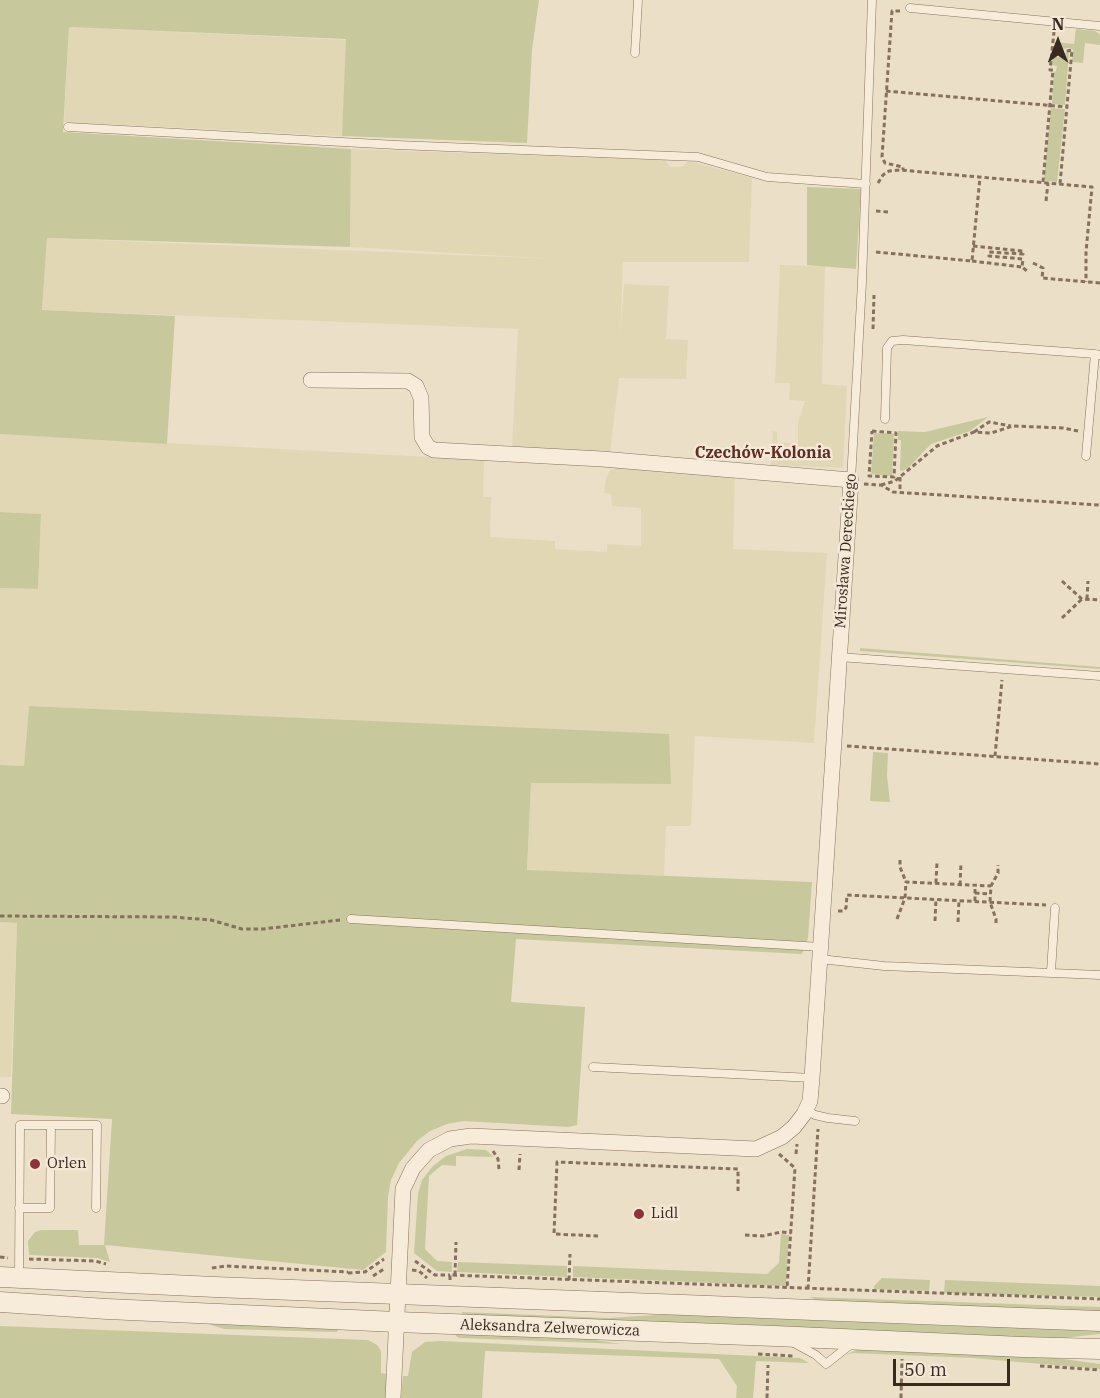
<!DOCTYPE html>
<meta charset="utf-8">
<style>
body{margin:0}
#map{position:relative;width:1100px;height:1398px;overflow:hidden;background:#ecdfc7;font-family:"IBM Plex Serif",serif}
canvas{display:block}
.north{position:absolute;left:1028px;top:12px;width:60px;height:60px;-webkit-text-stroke:4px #f4e9d6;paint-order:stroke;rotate:0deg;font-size:16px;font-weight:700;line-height:24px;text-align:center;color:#382a20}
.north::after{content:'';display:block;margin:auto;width:21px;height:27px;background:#382a20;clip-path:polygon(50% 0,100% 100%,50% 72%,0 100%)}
.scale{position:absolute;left:893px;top:1359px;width:117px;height:27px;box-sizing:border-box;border:3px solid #382a20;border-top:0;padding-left:8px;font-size:18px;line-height:21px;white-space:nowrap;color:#382a20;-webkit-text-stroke:4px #f4e9d6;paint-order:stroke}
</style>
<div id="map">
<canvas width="1100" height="1398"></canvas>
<div class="north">N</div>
<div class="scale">50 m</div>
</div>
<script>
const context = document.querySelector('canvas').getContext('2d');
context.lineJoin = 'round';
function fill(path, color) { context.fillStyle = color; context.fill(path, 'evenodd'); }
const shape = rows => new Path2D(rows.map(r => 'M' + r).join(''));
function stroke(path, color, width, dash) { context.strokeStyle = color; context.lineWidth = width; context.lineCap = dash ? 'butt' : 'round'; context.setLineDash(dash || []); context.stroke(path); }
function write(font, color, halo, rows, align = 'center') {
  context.font = font + ' "IBM Plex Serif",serif'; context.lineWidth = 5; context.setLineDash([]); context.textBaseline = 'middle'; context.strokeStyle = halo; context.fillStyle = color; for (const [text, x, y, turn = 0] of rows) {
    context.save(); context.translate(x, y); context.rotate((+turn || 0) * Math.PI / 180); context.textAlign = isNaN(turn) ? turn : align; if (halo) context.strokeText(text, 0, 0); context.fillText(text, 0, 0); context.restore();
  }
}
fill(shape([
 [69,27,347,40,342,136,64,122],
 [351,149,665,160,670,167,682,167,688,161,752,178,749,262,623,262,620,337,624,284,669,286,666,339,688,340,686,379,619,378,610,453,512,447,518,329,42,310,47,238,555,259,350,247],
 [780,265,825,266,822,384,847,386,843,468,771,465,773,433,771,431,777,432,777,443,798,443,798,422,805,401,789,400,790,383,775,383],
 [0,434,484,460,483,497,491,497,490,537,555,541,555,549,607,552,607,544,641,546,641,508,612,506,611,494,604,493,606,478,610,470,619,467,735,475,733,549,827,553,814,743,695,736,691,826,666,826,664,876,527,871,531,783,670,784,669,735,29,706,24,766,0,765,0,588,38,589,41,514,0,512],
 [0,922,17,923,11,1077,0,1077]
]), '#e1d7b5');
fill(shape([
 [0,0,539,0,532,50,527,143,342,136,346,39,69,27,63,132,351,149,350,247,47,238,42,310,175,316,167,444,0,434],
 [1076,29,1095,31,1100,34,1100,45,1085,43,1083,63,1072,62,1073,49,1067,48,1054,52,1055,42,1074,44],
 [1067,52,1069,52,1065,105,1052,104,1054,72,1056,71,1057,66,1052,65,1053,56,1058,57],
 [1051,108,1065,109,1057,182,1046,181,1044,178],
 [807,187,861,189,856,269,807,265],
 [988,417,970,431,931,444,909,467,903,471,900,470,901,440,898,440,898,431,925,432],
 [874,433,894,434,892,476,871,474],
 [0,512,41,514,38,589,0,588],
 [860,648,1100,667,1100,669,860,651],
 [29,706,669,734,671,784,531,783,527,870,812,882,808,938,802,954,516,939,511,1002,585,1007,577,1125,568,1127,464,1121,447,1124,430,1131,417,1141,399,1163,391,1180,388,1197,386,1252,363,1270,105,1245,110,1262,97,1258,29,1255,28,1241,35,1232,41,1230,78,1230,79,1245,104,1245,112,1119,11,1114,17,923,0,922,0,765,24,766],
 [873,752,888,753,887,776,890,802,870,801],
 [467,1149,486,1150,494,1157,456,1156,456,1166,442,1165,429,1176,425,1249,437,1261,452,1262,452,1272,437,1271,414,1253,418,1194,422,1180,433,1166,446,1156],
 [781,1234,789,1235,786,1283,784,1286,573,1277,573,1266,767,1274,779,1263],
 [458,1262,567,1266,567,1277,457,1272],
 [882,1278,930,1280,929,1291,874,1289,874,1286],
 [945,1280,1100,1286,1100,1297,944,1293],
 [810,1297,1100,1307,1100,1312,820,1302],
 [462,1312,609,1318,671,1314,930,1325,1100,1330,1100,1334,1054,1339,462,1316],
 [208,1324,339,1328,337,1332,224,1329],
 [0,1326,368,1340,377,1345,381,1351,381,1373,387,1374,388,1398,0,1398],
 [456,1333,584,1338,621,1344,459,1338,456,1336],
 [440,1341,800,1358,809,1363,756,1361,753,1398,736,1398,737,1386,719,1359,485,1351,482,1398,401,1398,403,1376,408,1376,412,1352,425,1342],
 [858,1349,1042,1356,1100,1364,1100,1369,972,1358,853,1353,846,1355]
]), '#c7c99c');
const service = shape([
 [910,8,1100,26],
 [635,53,638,0],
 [68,127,397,145,698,157,767,177,866,184],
 [885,419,887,348,892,341,903,340,1095,354],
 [1086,456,1095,354,1099,355],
 [851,480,862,282,872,0],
 [839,657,1100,676],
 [351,919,821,947],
 [820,959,884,966,1100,975],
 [1051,972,1055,908],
 [593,1067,812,1078],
 [806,1110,815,1115,828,1118,855,1121],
 [19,1208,50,1208,51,1125],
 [19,1276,20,1125,97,1125,96,1208],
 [794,1343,816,1355,826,1364,850,1345]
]);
const minor = shape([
 [311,380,408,381,416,386,421,398,422,437,428,447,434,450,602,459,851,480,812,1078,810,1101,804,1114,794,1127,782,1137,756,1149,471,1136,450,1139,429,1150,413,1168,403,1189,393,1398],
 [0,1096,2,1096]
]);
const tertiary = shape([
 [0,1277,215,1287,1100,1321],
 [0,1302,107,1309,397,1322,775,1336,1022,1347,1100,1349]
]);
stroke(service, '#86715e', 9);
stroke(minor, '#86715e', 16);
stroke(tertiary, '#86715e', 21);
stroke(shape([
 [900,11,892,11,882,157,885,163,903,167,903,170],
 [1052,54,1072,50,1060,184],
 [886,91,1067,107],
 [1043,182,1053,70,1050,70,1054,32],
 [878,183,883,175,889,171,900,170,1092,187,1086,252,1086,282],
 [1046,201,1048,183],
 [876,211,888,212],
 [973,246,1023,251,1023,254,989,252,989,256,1023,259,1022,267,1027,271],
 [876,252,972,261,980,177],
 [972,261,1022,267],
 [1033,263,1043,268,1042,278,1100,283],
 [873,329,874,295],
 [872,431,896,433,894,477,869,476,872,431],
 [974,432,989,422,1011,426],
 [900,477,900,492],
 [864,484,881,485,893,492,1100,505],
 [881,485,895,481,937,446,974,432,991,433,1013,426,1063,428,1078,431],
 [1062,581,1082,599,1100,600],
 [1087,599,1088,581],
 [1062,618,1082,599],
 [847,746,1100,764],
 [995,756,1002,680],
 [900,860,900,867,906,882],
 [936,883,937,862],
 [960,885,961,863],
 [975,893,990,894],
 [975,901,975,886],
 [838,911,843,911,846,908,847,895,1046,905],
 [0,916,173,917,211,920,242,929,263,929,340,920],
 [897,919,905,898,906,882,991,886],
 [935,921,936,899],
 [958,922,959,900],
 [996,923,996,919,990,902,991,886,998,873,998,865],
 [493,1151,498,1159,499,1169],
 [779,1154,795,1168,787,1288],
 [796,1154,797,1144],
 [519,1170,520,1154],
 [745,1235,763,1236,781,1232,791,1233],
 [598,1236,554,1234,557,1162,738,1169,738,1191],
 [0,1257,8,1258],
 [29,1259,95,1261,106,1264],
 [415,1261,435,1275,450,1275],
 [212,1268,226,1266,348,1272],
 [412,1270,419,1271,427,1278],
 [348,1273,365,1272,384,1259],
 [455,1275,456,1242],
 [373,1276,384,1269],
 [450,1280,450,1275,1100,1299],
 [569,1280,570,1254],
 [808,1289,818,1129],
 [758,1354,793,1356],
 [1040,1366,1100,1370],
 [767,1398,768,1365],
 [901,1398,902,1359]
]), '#86715e', 3, [4.5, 3]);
stroke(service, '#f7ecda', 8);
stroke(minor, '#f7ecda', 15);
stroke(tertiary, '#f7ecda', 20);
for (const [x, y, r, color] of [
 [35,1164,6,"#913138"],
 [639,1214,6,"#913138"]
]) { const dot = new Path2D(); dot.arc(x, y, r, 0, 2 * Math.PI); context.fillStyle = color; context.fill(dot); stroke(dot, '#f4e9d6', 2); }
write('15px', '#382a20', '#f4e9d6', [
 ["Mirosława Dereckiego",846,551,-86],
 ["Aleksandra Zelwerowicza",550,1328,2]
]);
write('15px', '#382a20', '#f4e9d6', [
 ["Orlen",47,1164],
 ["Lidl",651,1214]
], 'left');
write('bold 16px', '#612c22', '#f4e9d6', [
 ["Czechów-Kolonia",763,453]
]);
</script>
